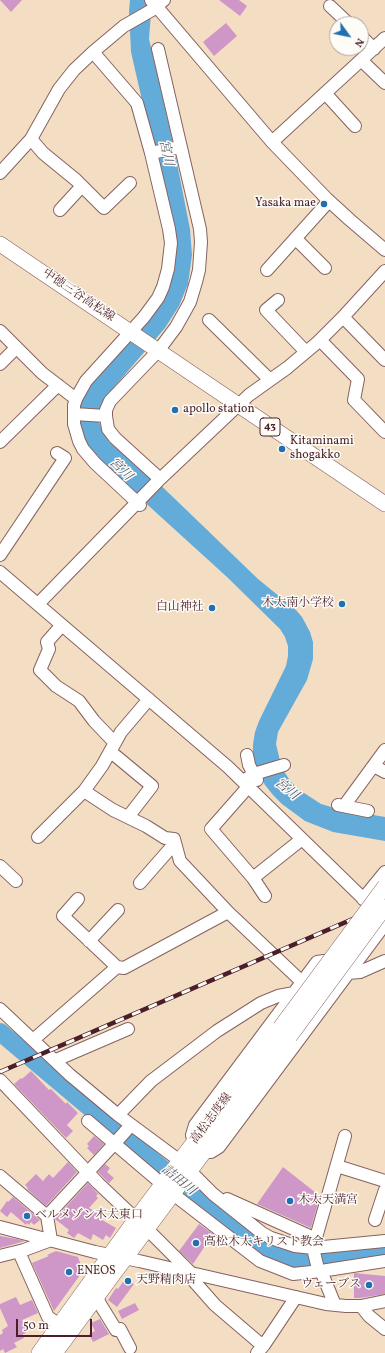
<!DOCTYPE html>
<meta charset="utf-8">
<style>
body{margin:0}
#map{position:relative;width:385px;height:1353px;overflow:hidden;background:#f4dec3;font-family:Vollkorn,serif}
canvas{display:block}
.north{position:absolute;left:329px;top:16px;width:40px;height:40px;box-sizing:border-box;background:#fdfcf7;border:1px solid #b5a4a5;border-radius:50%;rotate:123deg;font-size:11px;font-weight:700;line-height:16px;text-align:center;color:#4a1f2b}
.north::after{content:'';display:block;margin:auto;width:14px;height:18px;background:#1f6fb2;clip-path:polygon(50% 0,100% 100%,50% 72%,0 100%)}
.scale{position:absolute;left:16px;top:1319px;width:76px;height:18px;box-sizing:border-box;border:2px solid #4a1f2b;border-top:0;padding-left:5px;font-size:12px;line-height:14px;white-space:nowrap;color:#4a1f2b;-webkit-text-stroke:3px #fdfcf7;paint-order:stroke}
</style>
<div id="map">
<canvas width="385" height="1353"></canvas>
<div class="north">N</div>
<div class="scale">50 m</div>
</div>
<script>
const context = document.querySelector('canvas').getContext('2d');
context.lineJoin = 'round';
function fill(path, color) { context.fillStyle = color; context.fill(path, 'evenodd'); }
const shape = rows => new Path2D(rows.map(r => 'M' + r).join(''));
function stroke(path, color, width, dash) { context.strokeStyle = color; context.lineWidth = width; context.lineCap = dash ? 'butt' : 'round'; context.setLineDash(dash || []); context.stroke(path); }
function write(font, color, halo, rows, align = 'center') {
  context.font = font + ' Vollkorn,"Noto Serif JP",serif'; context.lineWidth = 3; context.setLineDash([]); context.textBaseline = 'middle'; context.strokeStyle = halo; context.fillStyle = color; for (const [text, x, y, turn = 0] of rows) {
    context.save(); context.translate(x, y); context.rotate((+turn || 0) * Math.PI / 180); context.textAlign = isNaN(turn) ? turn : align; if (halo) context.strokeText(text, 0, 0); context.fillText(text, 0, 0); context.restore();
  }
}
fill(shape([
 [130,0,152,0,149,39,173,143,190,229,192,255,188,284,179,306,165,328,110,392,102,405,100,410,99,422,103,432,109,442,147,472,258,579,296,610,302,617,310,632,313,642,313,659,307,680,278,732,276,744,281,765,285,773,291,782,301,791,321,804,338,809,385,817,385,841,333,832,305,821,282,804,273,795,265,785,256,766,253,755,253,744,255,732,259,721,286,666,288,656,288,646,285,637,280,629,227,577,106,467,88,448,79,427,78,407,83,394,172,272,155,157,131,52,129,11]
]), '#63acda');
stroke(shape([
 [0,1032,158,1165,228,1222,253,1241,269,1250,298,1260,313,1260,385,1251]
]), '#63acda', 18);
fill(shape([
 [0,0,22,0,11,12],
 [219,0,239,0,247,6,240,16],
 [226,23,237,36,214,56,203,42],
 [31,1071,49,1090,51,1089,66,1104,67,1102,78,1113,67,1125,73,1131,66,1138,14,1084,21,1078,22,1079],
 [94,1136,104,1144,94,1155,87,1148,89,1146,87,1144],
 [68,1162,77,1172,46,1206,27,1189,28,1188,25,1185,36,1174,43,1181,49,1174,53,1178],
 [105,1164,110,1168,107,1172,114,1178,109,1183,98,1172],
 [283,1167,320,1196,311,1228,257,1204],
 [88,1183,98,1194,96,1196,98,1198,89,1208,99,1213,97,1217,116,1228,110,1238,106,1235,103,1240,93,1234,91,1240,78,1233,74,1238,67,1233,69,1230,55,1219],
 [13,1197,40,1220,34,1225,31,1222,29,1225,27,1223,26,1225,11,1212,7,1217,0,1211,7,1201,8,1202],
 [199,1224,213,1234,193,1264,179,1251],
 [0,1236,17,1239,25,1241,0,1248],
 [56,1251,78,1257,83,1271,54,1311,32,1263,49,1256,47,1255],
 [354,1273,385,1276,385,1294,360,1298,354,1298],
 [125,1279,134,1284,117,1307,108,1300,116,1288,118,1289],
 [16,1297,20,1305,32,1300,38,1313,22,1320,27,1332,22,1335,24,1338,14,1343,17,1347,5,1353,3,1349,0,1351,0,1335,3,1333,2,1330,8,1326,0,1308,0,1304],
 [135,1303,139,1310,122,1319,118,1311],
 [100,1319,109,1334,93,1342,89,1334,95,1331,91,1323]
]), '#ce97c7');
const minor = shape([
 [151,0,272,142,327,199,350,220,385,250],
 [330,6,349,24],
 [361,36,374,49],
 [158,49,200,229,201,242,199,270,196,282,190,302,176,327,158,351,110,401,106,410,106,416,108,429,115,438,160,479],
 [93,52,137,103,151,153,169,229,171,243,168,269,163,287,158,298,144,317,86,381,77,397,74,405,74,424,79,441,83,449,95,463,140,505],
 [361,60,385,83],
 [325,93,355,126],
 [31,139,43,153,76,180,104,208,130,183],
 [272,142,385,38],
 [151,153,180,147],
 [0,173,31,139,59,89,74,70,93,52,124,26,152,10,164,0],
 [60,210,82,186],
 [296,239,325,268],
 [267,270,329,201],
 [278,300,266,310,306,352],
 [343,317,385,360],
 [209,320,270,380],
 [0,331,42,373,76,399],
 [320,340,358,379,354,400,385,432],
 [0,364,16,348],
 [74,414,106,416],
 [0,442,58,385],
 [0,555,65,458,57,453],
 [0,572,228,767,376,911],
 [38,604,158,481,249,395,287,368,318,342,343,317,385,271],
 [62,625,47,642,49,649,40,670,56,686,79,701,94,721,115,743],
 [149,699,121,732,102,766,84,791,113,810,146,826,165,838,174,839,180,861,228,912],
 [111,752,152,786,128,817],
 [247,755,249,765,257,780],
 [374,766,385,772],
 [243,781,254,774,284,765],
 [248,787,211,829,253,878,265,896],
 [338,805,368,811],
 [344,806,385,750],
 [38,837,84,791],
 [0,866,16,881],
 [253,878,302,839],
 [140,883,175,843],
 [78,899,63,916,117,967],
 [363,899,385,872],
 [89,941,118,910],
 [0,1009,70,1075,118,1115,180,1161,213,1194,262,1233,271,1238,295,1246,313,1248,385,1241],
 [33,1040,117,967,124,968,228,912,302,982],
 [56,1060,128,1029],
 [0,1080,98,1183,136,1219],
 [118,1115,151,1081,217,1031,261,1003,278,996,294,993],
 [88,1121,162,1184],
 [194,1143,192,1135,195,1125,317,962,324,961,348,973,360,972,385,961],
 [204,1152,211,1152,219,1147,385,924],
 [337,1166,385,1181],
 [0,1176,47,1216,51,1240,24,1250,0,1256],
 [173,1194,260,1261,293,1274,321,1271,385,1261],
 [227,1199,316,1239],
 [47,1216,115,1143,131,1125],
 [375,1220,385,1190],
 [0,1227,95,1252,139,1261,326,1304,346,1306,361,1306,385,1301],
 [147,1229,191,1273],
 [19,1252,48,1317,60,1325],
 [185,1271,215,1305,263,1346],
 [97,1296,100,1304,116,1330,120,1329,130,1348],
 [335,1305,321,1271,318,1269,313,1248,345,1136],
 [361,1306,369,1316,385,1329],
 [257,1353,264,1345,296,1297]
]);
const major = shape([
 [0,244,385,504],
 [39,1353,136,1219,280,1028],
 [55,1353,290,1036]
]);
stroke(minor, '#866260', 14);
stroke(major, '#866260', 16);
stroke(minor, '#fff', 12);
stroke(major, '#fff', 15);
const rail = shape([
 [0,1072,385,905]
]);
stroke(rail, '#4a1f2b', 4.5);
stroke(rail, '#fdfcf7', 3, [9]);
const majorBridge = shape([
 [280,1028,385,886],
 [290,1036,385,907]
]);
stroke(majorBridge, '#866260', 16, []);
stroke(majorBridge, '#fff', 15);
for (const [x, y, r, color] of [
 [324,204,4,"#1f6fb2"],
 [175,410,4,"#1f6fb2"],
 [282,449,4,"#1f6fb2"],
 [342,604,4,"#1f6fb2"],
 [212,608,4,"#1f6fb2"],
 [290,1201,4,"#1f6fb2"],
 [27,1216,4,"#1f6fb2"],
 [196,1243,4,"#1f6fb2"],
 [69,1272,4,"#1f6fb2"],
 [128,1281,4,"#1f6fb2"],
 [369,1285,4,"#1f6fb2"]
]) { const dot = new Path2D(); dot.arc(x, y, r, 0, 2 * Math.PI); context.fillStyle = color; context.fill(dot); stroke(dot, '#fdfcf7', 1.5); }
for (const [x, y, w] of [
 [270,427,20]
]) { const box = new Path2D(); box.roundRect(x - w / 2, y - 9, w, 18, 3); context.fillStyle = '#fdfcf7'; context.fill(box); stroke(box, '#4a1f2b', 1); }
write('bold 11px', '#4a1f2b', null, [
 ["43",270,427]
]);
write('12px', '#4a1f2b', '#fdfcf7', [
 ["Yasaka mae",316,204,"right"],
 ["apollo station",183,410],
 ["Kitaminami",290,442],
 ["shogakko",290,456],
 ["木太南小学校",334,604,"right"],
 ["白山神社",204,608,"right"],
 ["木太天満宮",298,1201],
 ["ベルメゾン木太東口",35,1216],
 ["高松木太キリスト教会",204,1243],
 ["ENEOS",77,1272],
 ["天野精肉店",136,1281],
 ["ウェーブス",361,1285,"right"]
], 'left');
write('12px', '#4a1f2b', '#fdfcf7', [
 ["中徳三谷高松線",78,296,34],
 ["高松志度線",212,1119,-53]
]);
write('italic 13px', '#545771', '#fdfcf7', [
 ["宮川",165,153,78],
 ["宮川",120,470,44],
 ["宮川",286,790,39],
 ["詰田川",178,1181,39]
]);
</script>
